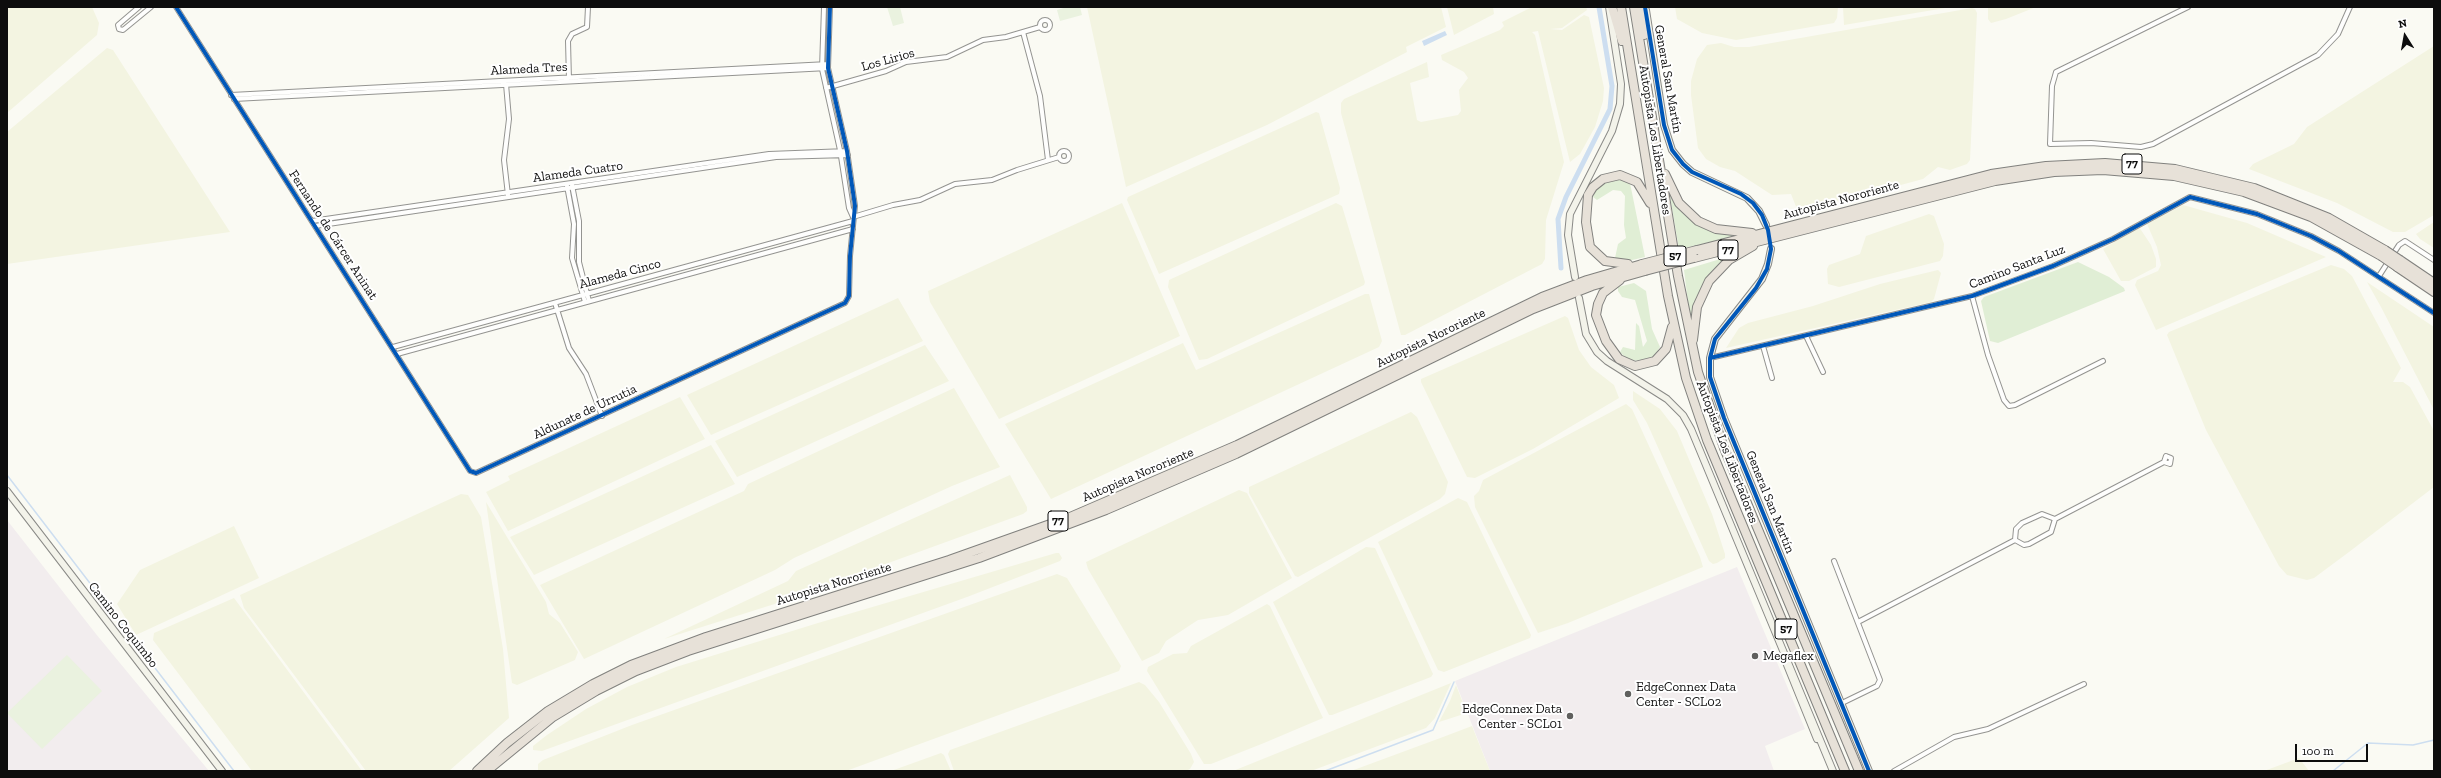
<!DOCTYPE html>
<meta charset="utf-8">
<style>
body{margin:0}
#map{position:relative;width:2441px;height:778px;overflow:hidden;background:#fafaf3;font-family:"Zilla Slab",serif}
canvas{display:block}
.frame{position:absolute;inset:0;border:8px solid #0d0d0d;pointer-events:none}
.north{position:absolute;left:2385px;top:16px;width:40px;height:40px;-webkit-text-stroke:3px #fff;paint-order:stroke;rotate:349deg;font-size:11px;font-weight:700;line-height:16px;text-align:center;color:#0d0d0d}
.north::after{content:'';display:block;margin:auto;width:14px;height:18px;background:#0d0d0d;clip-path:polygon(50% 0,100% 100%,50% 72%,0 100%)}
.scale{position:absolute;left:2295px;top:744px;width:73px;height:18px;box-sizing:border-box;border:2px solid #0d0d0d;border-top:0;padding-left:5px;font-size:12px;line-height:14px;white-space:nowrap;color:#0d0d0d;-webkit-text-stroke:3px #fff;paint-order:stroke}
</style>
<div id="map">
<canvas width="2441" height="778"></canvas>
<div class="frame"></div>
<div class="north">N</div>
<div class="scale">100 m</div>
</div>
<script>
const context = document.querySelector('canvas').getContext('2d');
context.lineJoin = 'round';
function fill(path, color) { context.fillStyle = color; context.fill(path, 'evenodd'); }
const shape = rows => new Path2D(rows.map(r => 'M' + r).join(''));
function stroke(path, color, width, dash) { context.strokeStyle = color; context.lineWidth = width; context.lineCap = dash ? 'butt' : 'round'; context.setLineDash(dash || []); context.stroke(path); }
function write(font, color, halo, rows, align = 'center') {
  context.font = font + ' "Zilla Slab",serif'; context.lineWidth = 4; context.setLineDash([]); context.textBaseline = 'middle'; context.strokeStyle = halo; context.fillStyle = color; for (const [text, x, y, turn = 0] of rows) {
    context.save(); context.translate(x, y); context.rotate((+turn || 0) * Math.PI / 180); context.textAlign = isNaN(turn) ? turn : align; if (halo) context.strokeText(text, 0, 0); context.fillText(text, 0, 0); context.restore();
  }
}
fill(shape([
 [7,520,96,634,209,771,7,771],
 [1737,567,1805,729,1765,746,1774,771,1490,771,1455,681]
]), '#f2edee');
fill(shape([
 [7,7,92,7,99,23,97,35,7,113],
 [1087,7,1441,7,1446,27,1406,47,1407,52,1267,125,1126,187],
 [1447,7,1493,7,1494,14,1454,35],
 [1532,7,1586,7,1587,10,1562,28,1550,29,1562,30,1584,15,1589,17,1604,88,1603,101,1595,127,1580,154,1570,162,1538,31,1532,32,1535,35,1564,162,1546,220,1545,259,1542,264,1405,335,1401,335,1341,113,1341,103,1344,99,1427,62,1429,77,1410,83,1417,120,1421,122,1458,115,1461,111,1459,90,1468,78,1464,72,1442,60,1441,55,1500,30,1504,26,1502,22],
 [1675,7,1838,7,1837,18,1834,23,1736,40,1702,33,1677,19],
 [1843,7,1951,7,1844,25],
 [1988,7,2036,7,2006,19,1991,23,1988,19],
 [1972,8,1975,9,1977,13,1970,160,1967,164,1950,170,1938,167,1923,179,1860,196,1797,209,1791,194,1772,195,1735,171,1720,167,1706,159,1698,148,1691,95,1691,81,1697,59,1707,45,1721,43,1734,47,1749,47],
 [2434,46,2434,215,2405,232,2393,232,2337,203,2249,169,2253,164,2294,144,2307,127],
 [107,48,113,50,230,232,7,264,7,132],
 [1316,112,1319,113,1340,188,1339,194,1159,274,1127,200,1128,197],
 [1122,203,1180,336,999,419,930,302,928,291],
 [1336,203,1342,206,1365,282,1364,285,1207,359,1199,360,1168,287,1169,280],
 [2183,205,2247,223,2326,257,2156,330,2135,285,2137,280,2158,271,2161,265,2157,247,2147,224],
 [1929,214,1934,216,1944,244,1943,256,1940,261,1839,287,1828,284,1827,269,1829,265,1860,254,1866,236],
 [2434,222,2434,248,2420,239,2416,234],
 [2139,227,2151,245,2156,259,2156,267,2129,281,2121,281,2103,249],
 [2331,265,2344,269,2352,276,2401,368,2393,382,2403,382,2410,387,2434,431,2434,487,2349,552,2314,578,2307,580,2287,575,2279,566,2206,430,2167,335,2169,332],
 [1938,270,1941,273,1934,299,1931,302,1726,348,1739,328,1748,323,1813,306,1880,284],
 [2367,282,2434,327,2434,410,2381,307],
 [1365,294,1369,294,1382,341,1379,347,1051,499,1005,424,1183,343,1196,370],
 [898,298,923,341,711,435,687,395],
 [1565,316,1568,318,1579,350,1591,367,1614,385,1619,398,1533,449,1475,478,1467,477,1421,382,1421,379],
 [925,345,949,381,737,477,715,441],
 [954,388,1000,467,952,486,794,558,775,570,584,659,540,585,744,491,748,484],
 [1633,391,1660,409,1677,431,1712,514,1725,554,1725,558,1717,563,1713,564,1709,561,1647,423,1633,400],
 [680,397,705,439,508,531,486,492,510,480,508,476],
 [1626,404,1632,409,1700,557,1703,567,1568,623,1538,633,1475,507,1474,496,1479,491,1483,480],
 [1411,412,1417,417,1448,482,1445,494,1440,499,1298,577,1295,576,1249,493,1249,487],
 [711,445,735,484,534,575,510,537],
 [1010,475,1027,507,1027,511,1023,514,784,601,664,639,788,581,796,571],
 [1239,490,1247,493,1292,578,1228,615,1198,620,1166,641,1159,653,1142,661,1088,569,1086,562],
 [461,494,468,495,481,517,503,649,509,718,449,771,366,771,244,608,240,595],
 [1458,498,1467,502,1531,635,1530,638,1444,672,1438,670,1378,542],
 [486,502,546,602,549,614,560,623,578,652,575,660,517,685,512,683],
 [234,526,259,578,136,635,117,604,140,570],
 [1366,547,1375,548,1433,674,1431,677,1332,715,1329,715,1273,602],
 [1056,553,1059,553,1062,558,1060,561,967,597,542,751,533,750,533,746,547,735,586,709,627,687,676,667,818,623],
 [1057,574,1067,578,1121,666,1119,671,846,771,538,771,538,764,543,760,632,725],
 [234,598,362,771,252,771,153,640,154,633],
 [1267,604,1270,606,1323,718,1264,743,1211,764,1204,764,1147,671,1148,667,1173,654,1187,653,1191,646],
 [1139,682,1145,685,1159,702,1191,754,1194,762,1190,769,1186,771,954,771,948,754,950,750],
 [1451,683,1435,718,1426,728,1311,771,1233,771],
 [1456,685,1467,713,1439,722,1450,701],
 [1472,726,1490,771,1351,771,1443,737],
 [941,753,944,755,951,771,891,771],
 [2299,758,2309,771,2264,771]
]), '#f3f4e1');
fill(shape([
 [1615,178,1625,180,1630,183,1645,257,1628,261,1615,258,1618,244,1626,238,1624,225,1625,196,1621,191,1613,190,1597,200,1593,197,1595,191,1602,184],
 [1668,185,1684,213,1733,233,1734,237,1679,249],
 [1727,257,1713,270,1703,285,1691,326,1684,270],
 [2078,262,2109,277,2124,288,2125,291,1998,343,1990,341,1981,301,1984,297],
 [1634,283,1646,291,1652,329,1660,347,1652,359,1639,361,1627,359,1620,352,1623,347,1635,350,1636,323,1639,326,1643,347,1647,341,1635,300,1622,297,1618,291,1618,287]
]), '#e0eed5');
fill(shape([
 [887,7,900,7,904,23,893,26],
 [1067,7,1080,7,1082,15,1060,21,1057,10],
 [67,655,102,691,42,749,7,713]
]), '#eaf2df');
fill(shape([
 [1445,31,1447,35,1424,46,1422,41]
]), '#cddef0');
stroke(shape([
 [7,475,234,771],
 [1325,771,1433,730,1454,682],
 [2333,771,2368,743,2413,745,2434,740]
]), '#cddef0', 1.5);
stroke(shape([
 [1561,268,1558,219,1566,197,1610,109,1612,86,1599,7]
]), '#cddef0', 5);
const street = shape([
 [139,7,118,25,119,29,123,30,151,7],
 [176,7,470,471,476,473,845,303,849,296,850,256,855,206,847,151,828,68,830,7],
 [824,7,822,69,840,150,849,208,853,217],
 [2188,7,2056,72,2052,86,2050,144,2091,143,2141,147,2153,144,2318,55,2338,34,2350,7],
 '1040 25a5 5 0 1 1 10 0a5 5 0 1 1-10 0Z',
 [1023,32,1040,96,1048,160],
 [569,80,568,41,572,34,587,27,588,7],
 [506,84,509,119,504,160,508,195],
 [826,88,886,71,906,62,947,57,983,40,1006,37,1040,27],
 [231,95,828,64],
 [234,99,828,68],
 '1059 156a5 5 0 1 1 10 0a5 5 0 1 1-10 0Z',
 [572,185,579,221,579,262,589,301],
 [567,186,574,224,572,258,585,302],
 [853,217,893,205,920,200,955,184,992,180,1017,170,1059,157],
 [312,221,769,154,847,151],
 [315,226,776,157,848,155],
 [2379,276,2399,245,2405,241,2434,260],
 [1972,296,1988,355,2004,400,2009,406,2015,405,2103,361],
 [555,303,569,348,586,374,602,416],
 [1806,336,1823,372],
 [1763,346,1772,378],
 [393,347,853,221],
 [397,354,853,229],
 [1710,358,1972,296,2053,266,2113,239,2190,197,2257,214,2311,236,2339,251,2434,313],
 [2055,519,2164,462,2166,456,2171,458,2170,464,2164,462],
 [2015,540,2016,529,2022,523,2042,514,2055,519],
 [2015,540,2024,545,2029,544,2051,532,2055,519],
 [1834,561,1880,680,1877,686,1842,703],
 [1858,622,2015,540],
 [1894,771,1954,737,1988,729,2084,684]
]);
const secondary = shape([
 [1646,10,1664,125,1672,150,1683,164,1692,172,1747,198,1759,211,1766,225],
 [1771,249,1768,264,1762,279,1715,339,1710,358,1710,377,1724,418,1869,771],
 [1575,277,1568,235,1570,214,1612,131,1620,104,1621,84,1609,7],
 [1579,298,1586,334,1597,352,1607,361,1667,399,1683,415,1691,429,1833,771],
 [7,491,222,771],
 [1783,655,1817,739]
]);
const highway = shape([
 [1612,7,1622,41],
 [1621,7,1668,296,1686,378,1707,440,1845,771],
 [1634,7,1678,276,1698,372,1724,448,1859,771],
 [1642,7,1644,35],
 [1665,174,1679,203,1698,221,1716,229,1752,233],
 [1697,250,1991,174,2046,166,2105,163,2175,169,2254,188,2329,218,2385,250],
 [1694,258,1995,181,2054,172,2103,170,2174,176,2244,192,2311,217,2381,256],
 [2400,260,2434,283],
 [1628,264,1605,261,1590,247,1586,222,1588,195,1593,187,1603,179,1620,175,1637,182,1650,203],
 [2397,267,2434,292],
 [1620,280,1603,293,1598,304,1596,315,1606,341,1619,359,1635,366,1655,361,1666,349,1672,327],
 [1693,340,1697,307,1709,281,1729,260,1753,246],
 [477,771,507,743,548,711,593,684,631,665,706,637,949,560,1070,517,1237,445,1542,297,1587,280,1642,264],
 [487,771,553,717,596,691,636,671,688,651,979,558,1106,510,1236,454,1533,309,1592,286,1645,271]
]);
stroke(street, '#949491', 6);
stroke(secondary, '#8a8a87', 8);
stroke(highway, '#81817e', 10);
stroke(street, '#fefefd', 4);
stroke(secondary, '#f3f3ea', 6);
stroke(highway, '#e7e1d8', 8);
const highwayBridge = shape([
 [2385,250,2400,260],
 [2381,256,2397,267],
 [1642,264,1697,250],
 [1645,271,1694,258]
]);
stroke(highwayBridge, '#81817e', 10, []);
stroke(highwayBridge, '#e7e1d8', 8);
stroke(shape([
 [176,7,470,471,476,473,845,303,849,296,850,256,855,206,847,151,828,68,830,7],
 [1645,7,1664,125,1672,150,1683,164,1692,172,1741,194,1753,203,1762,215,1768,230,1771,249,1767,269,1756,288,1715,339,1710,358,1710,377,1724,418,1869,771],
 [1710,358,1972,296,2053,266,2113,239,2190,197,2257,214,2311,236,2339,251,2434,313]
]), '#0057b8', 4);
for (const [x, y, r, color] of [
 [1755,656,4,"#60605e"],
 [1628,694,4,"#60605e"],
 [1570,716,4,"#60605e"]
]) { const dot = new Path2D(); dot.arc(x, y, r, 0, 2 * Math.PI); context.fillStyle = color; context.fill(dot); stroke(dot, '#fff', 1.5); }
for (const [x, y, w] of [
 [2132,164,20],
 [1728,250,20],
 [1675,256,22],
 [1058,521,20],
 [1786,629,22]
]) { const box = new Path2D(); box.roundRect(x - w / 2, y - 10, w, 20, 3); context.fillStyle = '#fff'; context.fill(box); stroke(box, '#0d0d0d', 1); }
write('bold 12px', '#0d0d0d', null, [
 ["77",2132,164],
 ["77",1728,250],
 ["57",1675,256],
 ["77",1058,521],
 ["57",1786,629]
]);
write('13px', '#0d0d0d', '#fff', [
 ["Los Lirios",888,60,-16],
 ["Alameda Tres",529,69,-3],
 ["General San Martín",1668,79,80],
 ["Autopista Los Libertadores",1655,140,81],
 ["Alameda Cuatro",578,172,-8],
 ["Autopista Nororiente",1841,200,-15],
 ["Fernando de Cárcer Aninat",333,235,57],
 ["Camino Santa Luz",2017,267,-21],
 ["Alameda Cinco",620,274,-15],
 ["Autopista Nororiente",1431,338,-26],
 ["Aldunate de Urrutia",585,412,-25],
 ["Autopista Los Libertadores",1727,452,69],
 ["Autopista Nororiente",1138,475,-23],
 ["General San Martín",1770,502,68],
 ["Autopista Nororiente",834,584,-17],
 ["Camino Coquimbo",123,625,52]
]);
write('13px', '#0d0d0d', '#fff', [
 ["Megaflex",1763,656],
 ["EdgeConnex Data",1636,687],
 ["Center - SCL02",1636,702],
 ["EdgeConnex Data",1562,709,"right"],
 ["Center - SCL01",1562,724,"right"]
], 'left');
</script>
